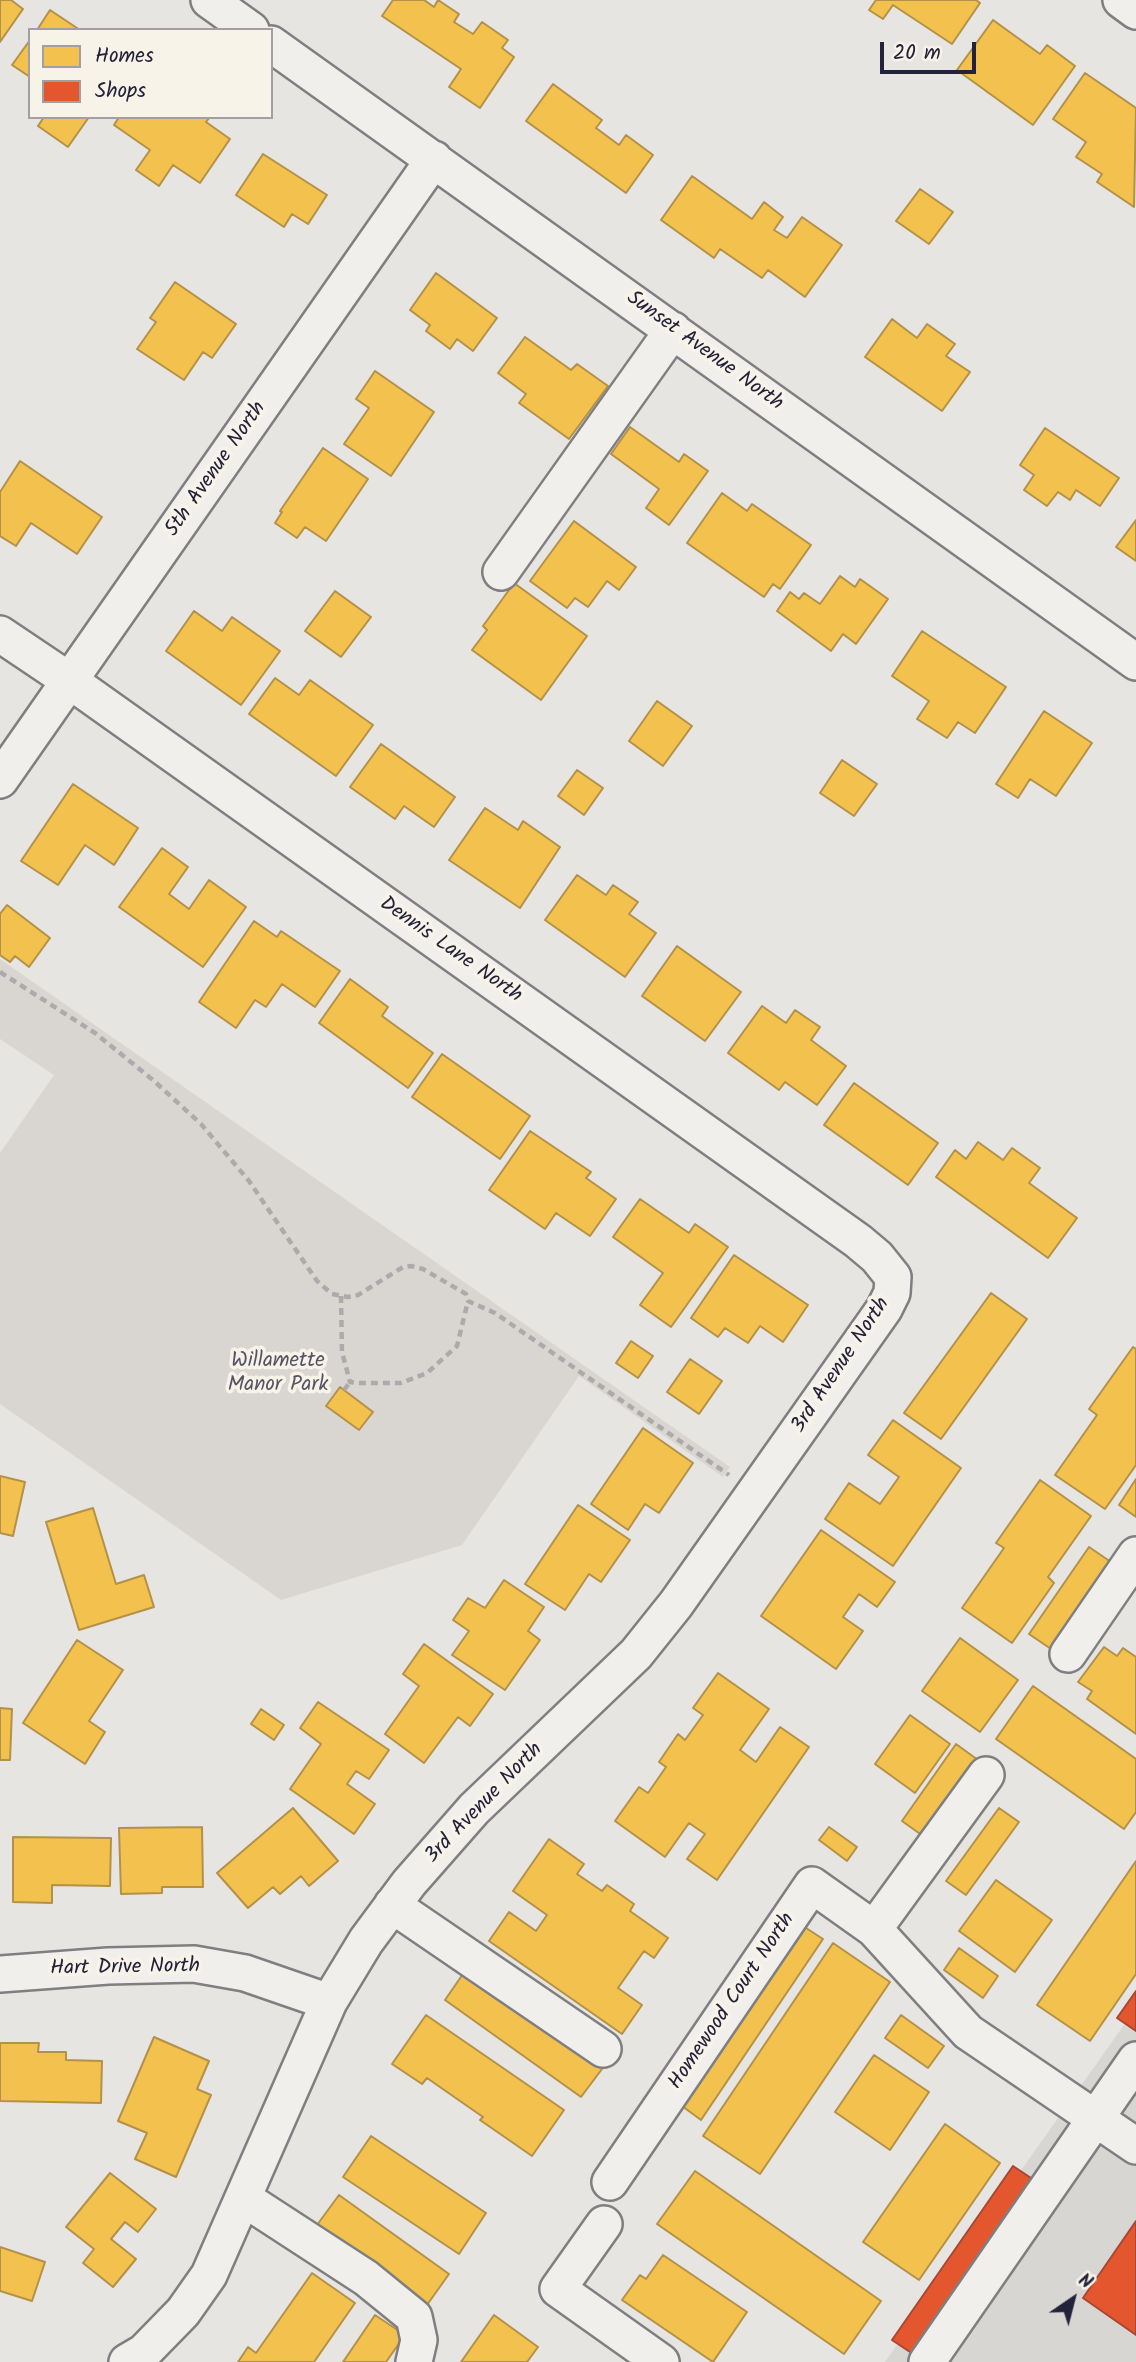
<!DOCTYPE html>
<style>
body{margin:0}
#map{position:relative;width:1136px;height:2362px;overflow:hidden;background:#e7e5e1;font-family:Kalam,sans-serif}
canvas{display:block}
.legend{position:absolute;left:28px;top:28px;width:245px;height:91px;box-sizing:border-box;background:#f7f3e8;border:2px solid #a29fa3;margin:0;padding:9px 12px;list-style:none;font-size:21px;color:#22223b}
.legend li{display:flex;align-items:center;gap:14px;height:35px}
.legend b{width:35px;border:2px solid #a29fa3}
.north{position:absolute;left:1038px;top:2264px;width:70px;height:70px;-webkit-text-stroke:5px #f7f3e8;paint-order:stroke;rotate:35deg;font-size:19px;font-weight:700;line-height:28px;text-align:center;color:#22223b}
.north::after{content:'';display:block;margin:auto;width:24px;height:32px;background:#22223b;clip-path:polygon(50% 0,100% 100%,50% 72%,0 100%)}
.scale{position:absolute;left:880px;top:42px;width:96px;height:32px;box-sizing:border-box;border:4px solid #22223b;border-top:0;padding-left:9px;font-size:21px;line-height:24px;white-space:nowrap;color:#22223b;-webkit-text-stroke:5px #f7f3e8;paint-order:stroke}
</style>
<div id="map">
<canvas width="1136" height="2362"></canvas>
<ul class="legend">
<li><b style="height:19px;background:#f2c14e"></b>Homes</li>
<li><b style="height:19px;background:#e4572e"></b>Shops</li>
</ul>
<div class="north">N</div>
<div class="scale">20 m</div>
</div>
<script>
const context = document.querySelector('canvas').getContext('2d');
context.lineJoin = 'round';
function fill(path, color) { context.fillStyle = color; context.fill(path, 'evenodd'); }
const shape = rows => new Path2D(rows.map(r => 'M' + r).join(''));
function stroke(path, color, width, dash) { context.strokeStyle = color; context.lineWidth = width; context.lineCap = dash ? 'butt' : 'round'; context.setLineDash(dash || []); context.stroke(path); }
function write(font, color, halo, rows, align = 'center') {
  context.font = font + ' Kalam,sans-serif'; context.lineWidth = 7; context.setLineDash([]); context.textBaseline = 'middle'; context.strokeStyle = halo; context.fillStyle = color; for (const [text, x, y, turn = 0] of rows) {
    context.save(); context.translate(x, y); context.rotate((+turn || 0) * Math.PI / 180); context.textAlign = isNaN(turn) ? turn : align; if (halo) context.strokeText(text, 0, 0); context.fillText(text, 0, 0); context.restore();
  }
}
fill(shape([
 [1136,2008,1136,2362,885,2362]
]), '#d8d6d3');
fill(shape([
 [0,959,730,1467,723,1477,579,1376,462,1545,281,1600,0,1404,0,1153,54,1075,0,1039]
]), '#d9d6d2');
const homes = shape([
 [0,0,11,0,23,9,0,42,0,0],
 [393,0,424,0,434,7,438,0,459,14,454,22,473,34,482,22,508,40,502,48,514,57,480,108,449,87,461,69,382,16,393,0],
 [876,0,976,0,980,3,952,44,893,5,883,19,869,10,876,0],
 [50,10,80,30,37,30,50,10],
 [993,20,1040,54,1047,45,1075,66,1033,125,957,70,993,20],
 [30,40,30,77,12,65,30,40],
 [1085,73,1136,108,1134,207,1097,182,1102,174,1076,157,1086,142,1053,119,1085,73],
 [553,84,602,120,596,128,619,145,626,135,653,155,626,193,526,121,553,84],
 [44,117,89,117,68,147,38,126,44,117],
 [119,117,210,117,206,122,230,139,200,183,173,165,159,186,136,170,150,150,114,125,119,117],
 [263,154,327,195,308,224,292,214,284,227,236,195,263,154],
 [692,176,752,219,764,202,783,217,774,230,787,238,802,217,842,245,805,297,768,270,762,278,720,249,714,258,661,220,692,176],
 [920,189,953,212,929,244,896,221,920,189],
 [436,273,497,318,473,351,457,339,450,349,426,331,430,325,410,310,436,273],
 [175,282,236,324,212,358,203,352,184,380,137,349,156,322,150,318,175,282],
 [892,319,917,338,927,324,955,344,946,356,970,372,942,411,865,357,892,319],
 [525,337,571,370,577,364,608,386,569,439,519,403,526,394,498,373,525,337],
 [375,371,434,412,391,476,344,444,369,408,356,399,375,371],
 [630,427,679,462,684,454,708,471,669,525,646,508,659,489,611,454,630,427],
 [1045,428,1119,478,1100,506,1076,490,1070,500,1058,492,1047,506,1024,490,1034,475,1020,465,1045,428],
 [323,448,368,479,326,541,305,527,297,538,275,523,282,512,280,511,323,448],
 [20,461,102,517,77,554,31,523,16,546,0,536,0,492,20,461],
 [722,493,747,511,752,504,811,545,780,589,773,584,764,597,687,543,722,493],
 [1136,520,1136,561,1116,547,1136,520],
 [574,521,636,567,619,590,607,581,588,607,575,598,567,608,530,581,574,521],
 [840,576,855,587,860,579,888,599,856,644,843,634,831,651,777,611,790,592,799,599,804,593,820,604,840,576],
 [514,583,587,636,541,700,472,650,487,630,483,626,514,583],
 [335,591,371,617,341,657,305,631,335,591],
 [194,611,222,631,232,617,280,651,241,705,166,651,194,611],
 [922,631,1006,687,975,733,958,722,947,738,917,719,929,701,892,676,922,631],
 [275,678,299,695,310,680,373,725,336,776,249,714,275,678],
 [657,701,692,726,663,766,629,741,657,701],
 [1044,711,1092,743,1056,796,1030,779,1018,798,996,784,1044,711],
 [381,744,455,797,434,827,404,806,395,819,350,787,381,744],
 [842,760,877,784,854,816,820,793,842,760],
 [577,770,603,788,584,815,558,796,577,770],
 [73,784,138,828,114,865,85,845,58,885,21,861,73,784],
 [485,808,518,830,523,821,560,847,520,908,449,860,485,808],
 [162,848,188,867,169,894,189,909,209,880,246,907,203,967,119,907,162,848],
 [577,875,606,895,613,885,638,902,629,914,656,933,625,977,545,920,577,875],
 [7,905,50,938,29,967,15,956,10,962,0,955,0,914,7,905],
 [254,921,277,937,281,931,340,971,315,1007,282,984,266,1007,255,1000,236,1028,199,1002,254,921],
 [677,946,741,992,705,1041,642,996,677,946],
 [350,979,388,1007,382,1016,433,1053,408,1088,319,1023,350,979],
 [762,1006,786,1023,795,1010,820,1027,811,1040,846,1066,817,1105,785,1082,779,1090,728,1053,762,1006],
 [442,1054,530,1116,500,1159,412,1097,442,1054],
 [854,1083,938,1143,908,1185,824,1125,854,1083],
 [530,1131,591,1172,586,1178,616,1199,590,1236,556,1213,545,1229,489,1190,530,1131],
 [978,1142,1003,1160,1012,1148,1040,1168,1029,1183,1077,1218,1048,1258,936,1177,955,1150,966,1159,978,1142],
 [640,1199,689,1233,695,1224,728,1247,671,1327,640,1305,663,1273,613,1237,640,1199],
 [734,1255,808,1305,783,1342,760,1326,748,1343,725,1328,718,1337,691,1318,734,1255],
 [991,1293,1027,1319,941,1439,904,1413,991,1293],
 [631,1341,653,1356,638,1378,616,1363,631,1341],
 [1133,1347,1136,1349,1136,1465,1105,1509,1055,1475,1097,1415,1089,1409,1133,1347],
 [690,1359,722,1381,699,1414,667,1392,690,1359],
 [340,1387,373,1412,359,1430,326,1406,340,1387],
 [893,1420,961,1468,893,1566,825,1519,849,1483,880,1504,899,1477,868,1455,893,1420],
 [643,1428,693,1463,659,1513,645,1504,628,1530,591,1504,643,1428],
 [0,1476,25,1482,13,1536,0,1533,0,1476],
 [1136,1479,1136,1517,1119,1505,1136,1479],
 [1040,1480,1091,1516,1048,1577,1054,1583,1012,1643,962,1608,1004,1548,996,1543,1040,1480],
 [578,1505,630,1540,601,1582,589,1574,565,1610,525,1584,578,1505],
 [93,1508,116,1584,144,1575,154,1607,79,1630,46,1522,93,1508],
 [821,1530,895,1582,877,1607,859,1594,843,1617,863,1631,836,1669,761,1616,821,1530],
 [1089,1547,1111,1562,1051,1649,1029,1634,1089,1547],
 [504,1580,544,1607,528,1631,540,1640,505,1690,452,1655,469,1631,453,1620,468,1598,485,1608,504,1580],
 [960,1638,1018,1680,980,1732,922,1691,960,1638],
 [77,1640,123,1670,89,1721,105,1732,85,1764,23,1723,77,1640],
 [424,1644,493,1694,470,1726,458,1717,424,1763,385,1734,419,1686,403,1674,424,1644],
 [1104,1647,1117,1656,1123,1648,1136,1657,1136,1734,1087,1699,1092,1691,1078,1682,1104,1647],
 [718,1673,769,1709,740,1750,756,1762,780,1727,809,1747,717,1880,687,1859,705,1834,689,1823,665,1857,615,1821,639,1787,648,1793,666,1767,659,1762,678,1734,685,1740,703,1715,693,1708,718,1673],
 [1033,1686,1136,1759,1136,1812,1124,1829,996,1739,1033,1686],
 [318,1702,389,1750,369,1779,356,1771,347,1784,375,1804,354,1834,290,1789,321,1744,300,1728,318,1702],
 [0,1708,12,1709,10,1760,0,1760,0,1708],
 [261,1709,284,1725,274,1740,251,1724,261,1709],
 [910,1715,950,1744,915,1793,875,1764,910,1715],
 [956,1744,978,1760,923,1836,902,1821,956,1744],
 [293,1808,338,1861,309,1886,301,1876,280,1894,273,1887,248,1908,217,1873,293,1808],
 [999,1808,1019,1822,966,1895,946,1881,999,1808],
 [202,1827,203,1887,162,1887,162,1893,121,1894,119,1828,202,1827],
 [829,1827,857,1847,847,1861,819,1840,829,1827],
 [13,1837,111,1838,110,1886,52,1885,52,1903,13,1902,13,1837],
 [549,1839,584,1864,577,1874,602,1891,607,1885,634,1904,630,1911,668,1938,654,1958,644,1951,618,1988,642,2005,622,2034,489,1941,509,1912,536,1931,547,1915,513,1891,549,1839],
 [1136,1861,1136,1974,1090,2041,1037,2005,1136,1861],
 [996,1880,1052,1920,1015,1972,959,1931,996,1880],
 [803,1926,823,1939,701,2120,682,2106,803,1926],
 [833,1943,890,1982,760,2174,703,2136,833,1943],
 [959,1948,998,1976,983,1998,944,1970,959,1948],
 [465,1971,602,2069,581,2097,445,2000,465,1971],
 [426,2015,564,2110,532,2156,480,2120,483,2117,427,2078,422,2084,392,2064,426,2015],
 [901,2015,944,2046,928,2068,885,2038,901,2015],
 [154,2037,209,2061,197,2089,211,2095,176,2177,135,2159,147,2133,118,2121,154,2037],
 [0,2043,39,2043,38,2052,66,2052,66,2060,102,2061,101,2103,0,2101,0,2043],
 [874,2055,929,2092,890,2150,835,2112,874,2055],
 [945,2124,1000,2163,919,2280,863,2242,945,2124],
 [371,2136,486,2213,459,2254,343,2177,371,2136],
 [695,2171,881,2301,844,2354,657,2224,695,2171],
 [110,2173,156,2209,138,2232,125,2222,111,2239,136,2259,113,2287,83,2263,94,2249,66,2227,110,2173],
 [339,2195,449,2274,427,2305,317,2225,339,2195],
 [0,2247,45,2262,32,2301,0,2291,0,2247],
 [663,2255,747,2312,713,2362,622,2300,640,2275,646,2279,663,2255],
 [312,2273,355,2303,314,2362,238,2362,248,2347,256,2353,312,2273],
 [375,2315,405,2335,386,2362,343,2362,375,2315],
 [494,2315,538,2347,527,2362,461,2362,494,2315]
]);
fill(homes, '#f2c14e');
stroke(homes, '#b49148', 2);
const shops = shape([
 [1136,1991,1136,2031,1117,2018,1136,1991],
 [1013,2166,1034,2180,913,2354,892,2340,1013,2166],
 [1136,2221,1136,2335,1083,2298,1136,2221]
]);
fill(shops, '#e4572e');
stroke(shops, '#aa4732', 2);
const minor = shape([
 [209,0,251,30],
 [1121,0,1136,11],
 [271,44,1136,662],
 [501,572,673,330],
 [0,634,70,681,858,1241,877,1257,893,1277,892,1293,884,1309,676,1604,636,1654,474,1809,409,1883,366,1941,329,2002,209,2275,183,2312,144,2352,127,2362],
 [0,780,434,159],
 [1068,1654,1136,1555],
 [392,1905,603,2049],
 [874,1929,986,1775],
 [0,1974,108,1966,194,1964,245,1973,329,2002],
 [610,2182,812,1885,874,1929,968,2032,1136,2146],
 [243,2198,366,2278,414,2317,419,2340,414,2362],
 [604,2224,558,2289,661,2362],
 [927,2362,1136,2060]
]);
stroke(minor, '#7f7e81', 40);
stroke(shape([
 [0,972,95,1033,153,1080,201,1124,249,1181,317,1281,332,1294,348,1297,358,1295,403,1267,411,1266,423,1269,466,1294,468,1301,495,1313,729,1475],
 [341,1296,342,1352,350,1382,358,1383,401,1383,427,1373,457,1346,468,1301],
 [344,1390,350,1382]
]), '#acaaab', 4.5, [7, 5]);
stroke(minor, '#f0efeb', 35);
write('21px', '#22223b', '#f7f3e8', [
 ["Sunset Avenue North",704,352,36],
 ["5th Avenue North",217,470,-55],
 ["Dennis Lane North",450,951,35],
 ["3rd Avenue North",842,1366,-56],
 ["3rd Avenue North",485,1804,-46],
 ["Hart Drive North",125,1969,-1],
 ["Homewood Court North",733,2002,-56]
]);
write('21px', '#555465', '#f7f3e8', [
 ["Willamette",278,1362],
 ["Manor Park",278,1386]
]);
</script>
